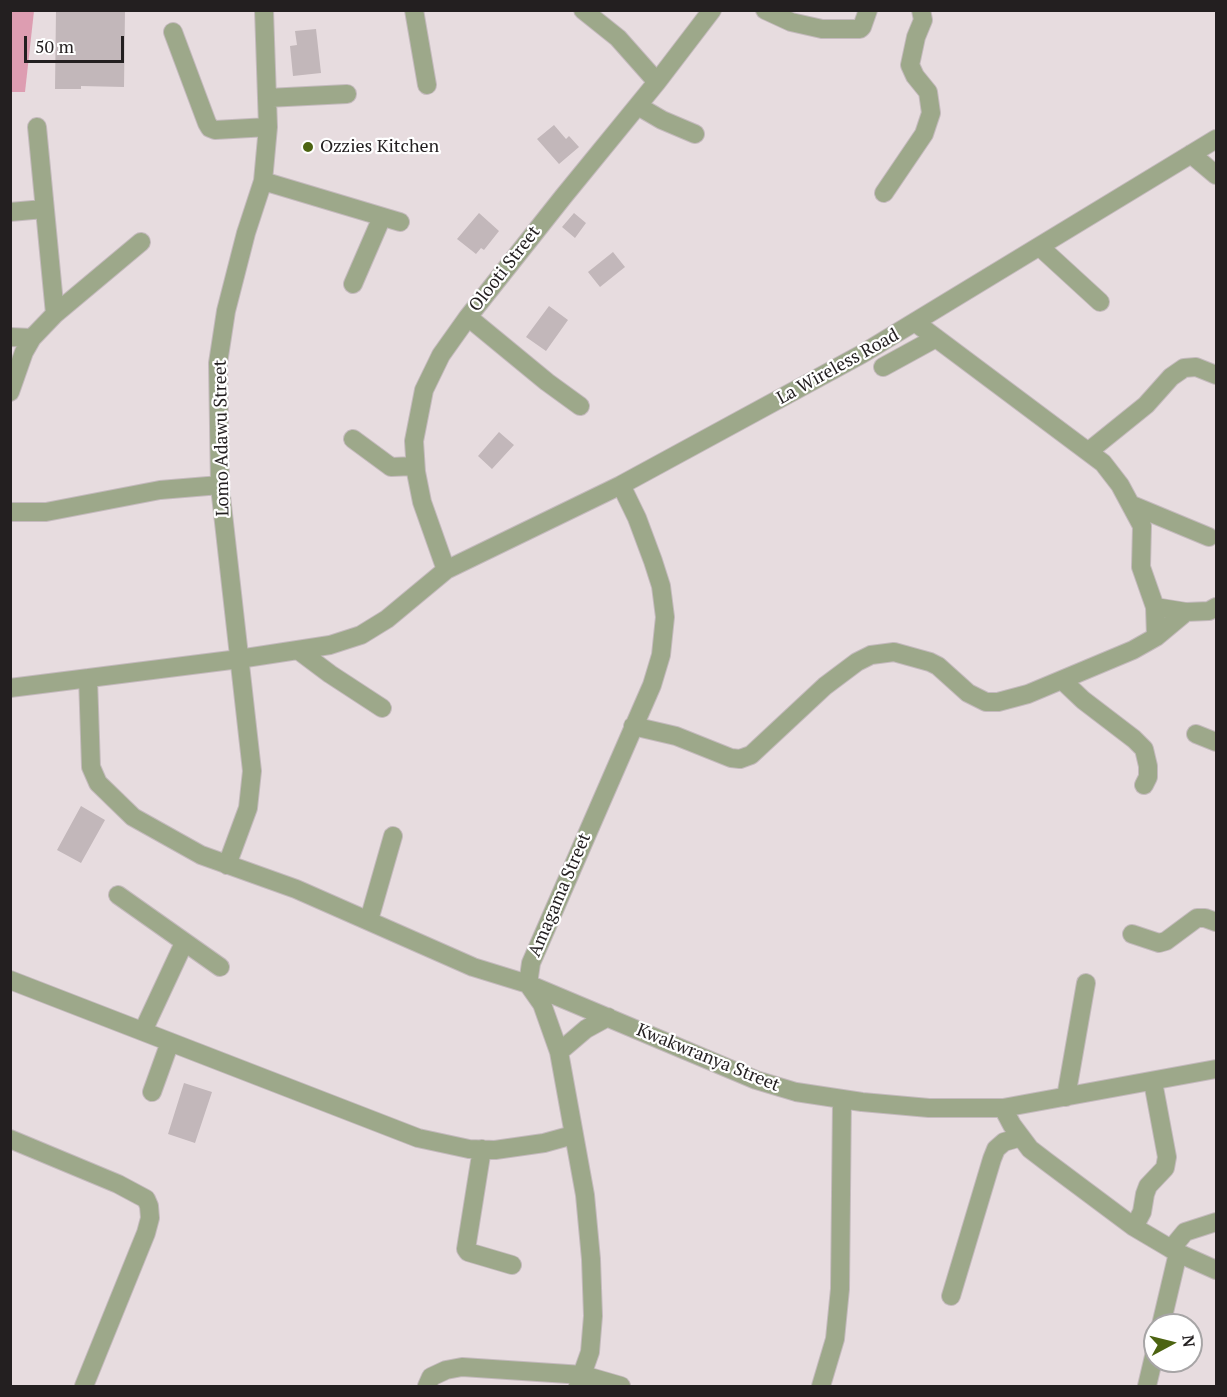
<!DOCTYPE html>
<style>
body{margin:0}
#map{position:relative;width:1227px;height:1397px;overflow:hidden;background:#e7dcdf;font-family:"PT Serif",serif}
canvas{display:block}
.frame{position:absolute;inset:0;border:12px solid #231f20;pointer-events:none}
.north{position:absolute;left:1143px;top:1313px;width:60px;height:60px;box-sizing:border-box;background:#fff;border:2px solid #a7a5a6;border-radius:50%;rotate:83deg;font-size:16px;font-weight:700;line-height:24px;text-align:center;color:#231f20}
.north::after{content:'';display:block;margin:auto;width:21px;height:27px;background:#4c6311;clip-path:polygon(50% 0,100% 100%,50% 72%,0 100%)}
.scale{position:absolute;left:24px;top:36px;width:100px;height:27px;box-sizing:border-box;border:3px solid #231f20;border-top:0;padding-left:8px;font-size:18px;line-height:21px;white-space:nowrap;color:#231f20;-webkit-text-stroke:4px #fff;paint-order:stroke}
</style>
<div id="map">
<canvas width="1227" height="1397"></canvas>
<div class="frame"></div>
<div class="north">N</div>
<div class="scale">50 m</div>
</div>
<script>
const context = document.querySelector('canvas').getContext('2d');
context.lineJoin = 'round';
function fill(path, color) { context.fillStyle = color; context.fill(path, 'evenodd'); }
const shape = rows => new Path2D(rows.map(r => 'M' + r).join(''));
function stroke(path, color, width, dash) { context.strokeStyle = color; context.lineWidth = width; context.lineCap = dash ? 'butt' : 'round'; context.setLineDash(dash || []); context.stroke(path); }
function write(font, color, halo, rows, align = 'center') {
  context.font = font + ' "PT Serif",serif'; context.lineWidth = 4.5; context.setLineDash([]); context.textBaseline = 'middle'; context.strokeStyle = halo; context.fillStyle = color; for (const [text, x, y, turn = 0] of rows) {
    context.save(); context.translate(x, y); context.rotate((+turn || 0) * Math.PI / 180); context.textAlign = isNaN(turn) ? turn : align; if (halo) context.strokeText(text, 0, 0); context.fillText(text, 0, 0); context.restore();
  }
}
fill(shape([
 [10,11,34,11,25,92,11,92]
]), '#dd9db1');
fill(shape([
 [56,10,125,10,124,87,81,86,81,89,55,89],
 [316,29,321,73,293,76,290,46,297,45,295,31],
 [554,125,566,139,569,136,579,147,559,164,537,139],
 [479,213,499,231,484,250,481,248,476,254,457,239],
 [574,213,586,223,575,238,562,227],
 [613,252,625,267,600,287,588,272],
 [549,306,568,320,546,351,526,337],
 [499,432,514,445,492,469,478,456],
 [81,806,105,820,81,863,57,850],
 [184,1083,212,1092,195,1143,168,1134]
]), '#c2b7ba');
const minor = shape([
 [414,10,427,85],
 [583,10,618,38,657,82],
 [765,10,791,22,822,29,860,29,862,27,868,10],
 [173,32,207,123,210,128,215,130,268,127],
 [267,98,347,94],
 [638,106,662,120,695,134],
 [37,127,55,314],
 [1191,154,1216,175],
 [263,181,400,222],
 [884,193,924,134,931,113,928,92,915,76,910,65,916,37,923,20,921,10],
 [10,212,44,209],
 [1040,247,1100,302],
 [353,284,382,217],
 [468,317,547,382,580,406],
 [916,323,1103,463,1120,485,1142,526,1141,567,1155,607,1156,637],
 [10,337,32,338],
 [883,367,936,338],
 [10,392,24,352,32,338,55,314,141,242],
 [353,439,391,467,415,466],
 [1089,451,1146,405,1171,377,1184,368,1196,367,1216,375],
 [1132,505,1209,537],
 [10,512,46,512,160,490,220,485],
 [446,570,422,502,416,472,414,441,424,390,441,355,468,317,563,197,657,82,712,10],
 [1155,607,1186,612,1209,611,1216,607],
 [298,650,330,674,382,708],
 [88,678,91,767,98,783,133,817,201,855,296,889,473,967,528,984,756,1080,796,1092,862,1102,929,1108,1003,1108,1216,1069],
 [1063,681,1083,700,1134,739,1144,749,1148,766,1148,777,1144,785],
 [10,688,239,659,330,645,361,635,387,619,446,570,621,485,862,354,1216,139],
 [633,726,676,736,731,758,740,759,751,755,825,686,857,662,871,655,894,652,930,662,938,666,968,693,986,702,998,702,1028,694,1133,650,1156,637,1186,612],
 [1196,734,1216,742],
 [227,865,248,808,252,771,220,487,218,363,226,311,246,233,263,181,268,127,264,10],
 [118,895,220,967],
 [369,920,393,836],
 [1132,934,1159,943,1166,941,1197,918,1205,918,1216,922],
 [10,980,418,1138,469,1149,495,1150,544,1143,573,1135],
 [143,1031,184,943],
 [559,1052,586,1029,608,1017],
 [152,1092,170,1042],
 [1066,1097,1086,983],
 [1003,1108,1012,1125,1030,1149,1047,1162,1134,1227,1178,1253,1216,1270],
 [10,1139,118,1184,146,1199,149,1206,150,1218,146,1233,84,1386],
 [482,1149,466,1249,468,1252,512,1265],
 [1134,1227,1142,1212,1145,1194,1148,1186,1165,1168,1167,1157,1153,1082],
 [1171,1249,1185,1232,1216,1222],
 [951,1296,992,1159,996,1149,1004,1142,1021,1137],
 [1161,1325,1178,1253],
 [427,1386,431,1377,446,1370,462,1367,583,1375,621,1386],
 [578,1386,590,1352,593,1316,591,1259,585,1195,559,1052,542,1004,528,984,531,963,652,685,661,655,665,617,661,586,653,561,637,518,621,485],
 [821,1386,835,1339,840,1289,842,1099],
 [1147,1386,1155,1352]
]);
stroke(minor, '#c4babd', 20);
stroke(minor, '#9da88a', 18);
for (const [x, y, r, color] of [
 [308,147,6,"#4c6311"]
]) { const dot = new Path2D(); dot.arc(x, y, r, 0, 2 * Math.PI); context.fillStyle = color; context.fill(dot); stroke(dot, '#fff', 2); }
write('18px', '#231f20', '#fff', [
 ["Ozzies Kitchen",320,147]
], 'left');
write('18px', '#231f20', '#fff', [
 ["Olooti Street",505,269,-52],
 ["La Wireless Road",838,367,-29],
 ["Lomo Adawu Street",222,438,-91],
 ["Amagama Street",560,895,-67],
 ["Kwakwranya Street",708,1058,22]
]);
</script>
